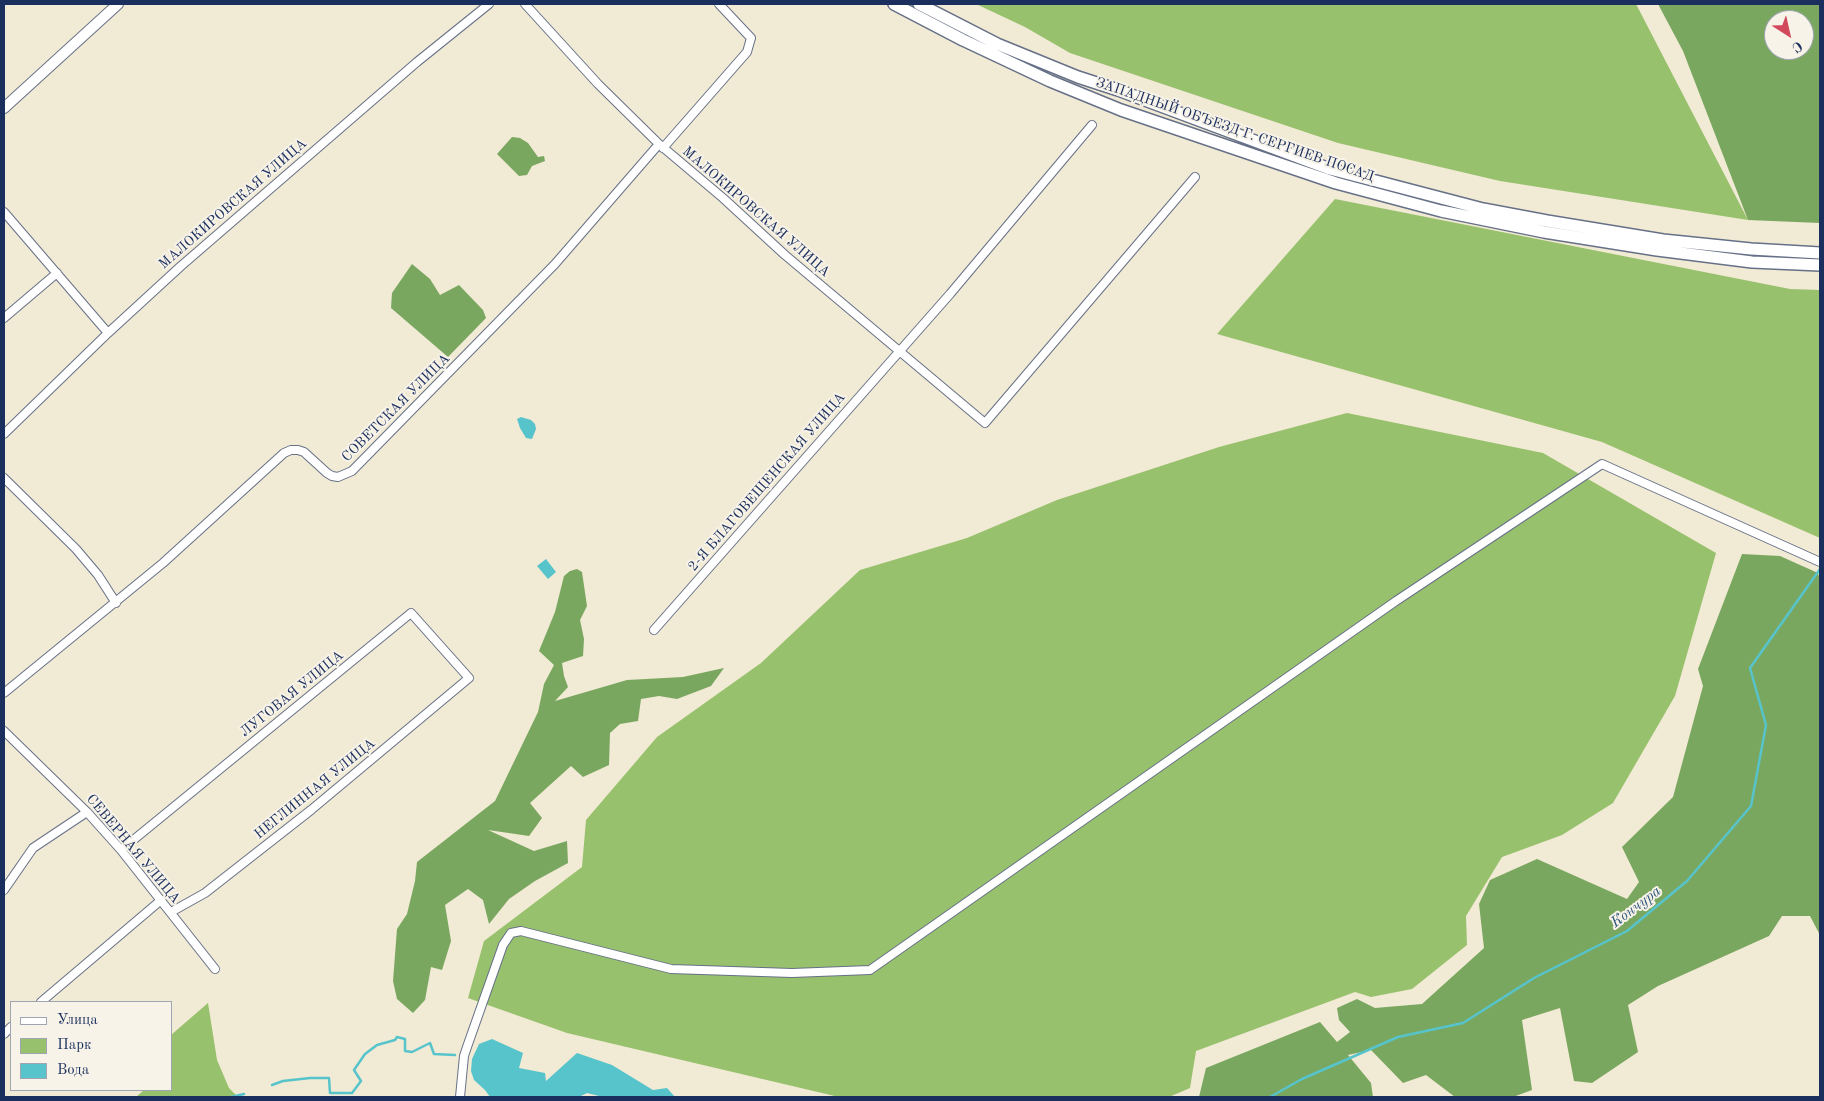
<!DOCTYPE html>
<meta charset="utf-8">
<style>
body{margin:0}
#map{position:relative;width:1824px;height:1101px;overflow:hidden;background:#f1ead4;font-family:"Old Standard TT",serif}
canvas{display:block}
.frame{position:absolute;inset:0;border:5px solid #1b2f5e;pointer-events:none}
.legend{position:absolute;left:10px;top:1001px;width:162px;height:90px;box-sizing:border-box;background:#f7f3e8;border:1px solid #9fa5b1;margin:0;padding:6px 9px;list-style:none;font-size:15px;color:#1b2f5e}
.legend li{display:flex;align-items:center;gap:10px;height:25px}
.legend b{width:25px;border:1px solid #9fa5b1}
.north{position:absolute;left:1764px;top:10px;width:50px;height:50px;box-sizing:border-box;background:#f7f3e8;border:1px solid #9fa5b1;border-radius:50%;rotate:145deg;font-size:14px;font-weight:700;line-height:20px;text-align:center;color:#1b2f5e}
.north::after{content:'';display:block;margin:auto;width:18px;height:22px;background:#d1495b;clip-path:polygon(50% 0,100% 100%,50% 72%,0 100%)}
</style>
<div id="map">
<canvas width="1824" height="1101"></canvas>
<div class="frame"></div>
<ul class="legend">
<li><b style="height:6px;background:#fff"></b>Улица</li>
<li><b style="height:14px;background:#98c16d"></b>Парк</li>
<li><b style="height:14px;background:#57c4cc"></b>Вода</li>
</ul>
<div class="north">С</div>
</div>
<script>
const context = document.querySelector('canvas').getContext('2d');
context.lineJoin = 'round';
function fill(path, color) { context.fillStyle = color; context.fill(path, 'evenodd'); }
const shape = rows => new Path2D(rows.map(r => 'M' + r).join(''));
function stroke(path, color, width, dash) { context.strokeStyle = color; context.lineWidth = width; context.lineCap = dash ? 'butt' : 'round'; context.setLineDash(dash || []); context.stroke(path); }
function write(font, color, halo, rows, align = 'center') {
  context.font = font + ' "Old Standard TT",serif'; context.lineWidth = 4; context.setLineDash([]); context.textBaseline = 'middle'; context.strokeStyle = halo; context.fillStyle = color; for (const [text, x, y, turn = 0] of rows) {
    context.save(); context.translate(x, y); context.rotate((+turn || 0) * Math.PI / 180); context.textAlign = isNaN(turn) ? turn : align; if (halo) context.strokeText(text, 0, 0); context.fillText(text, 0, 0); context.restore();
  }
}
fill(shape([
 [976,4,1636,4,1748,220,1500,181,1338,143,1070,53,1025,27],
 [1335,199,1790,289,1820,290,1820,538,1602,442,1217,334],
 [1347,413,1543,453,1716,553,1675,696,1613,803,1562,835,1502,857,1466,916,1467,945,1412,989,1371,997,1355,992,1196,1051,1190,1088,1169,1097,839,1097,567,1033,468,998,484,941,582,867,586,820,657,737,761,663,860,570,967,538,1057,500,1219,447],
 [208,1003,217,1060,229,1088,238,1097,136,1097,144,1090,171,1090,171,1035]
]), '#98c16d');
fill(shape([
 [1658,4,1820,4,1820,223,1748,220,1683,51],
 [1774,20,1804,20,1804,50,1774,50],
 [512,137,520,138,528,143,538,157,544,156,545,161,532,166,527,175,519,176,497,154],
 [412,264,430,279,440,295,459,285,483,310,486,318,448,357,391,308,392,293],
 [1742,554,1780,556,1818,573,1820,580,1820,935,1810,916,1782,916,1769,936,1658,986,1628,1005,1638,1052,1592,1083,1574,1081,1560,1008,1522,1020,1532,1090,1513,1097,1455,1097,1426,1075,1403,1083,1371,1050,1348,1055,1371,1083,1373,1097,1199,1097,1206,1068,1320,1022,1337,1042,1350,1032,1339,1020,1337,1008,1357,999,1375,1008,1422,1004,1484,948,1479,904,1490,880,1537,859,1627,899,1639,882,1622,847,1673,797,1703,686,1698,669],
 [577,569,582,572,587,606,580,620,584,639,583,656,562,663,564,676,568,687,555,701,627,680,683,677,724,668,711,686,677,699,659,696,641,699,638,721,620,724,610,733,609,765,583,777,571,766,530,803,542,818,529,836,488,830,534,851,567,841,568,863,535,881,509,899,489,924,483,900,468,889,445,905,451,941,442,970,431,967,425,1000,413,1013,397,999,393,981,397,929,407,914,415,881,417,862,495,801,538,712,544,684,554,665,539,651,555,612,564,576,570,571]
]), '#7aa760');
fill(shape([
 [521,417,531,420,535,424,536,429,532,439,526,438,520,428,517,419],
 [546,559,556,572,548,579,537,566],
 [492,1039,523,1053,519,1068,545,1073,546,1081,577,1053,612,1065,653,1090,667,1088,675,1097,603,1097,587,1093,579,1097,490,1097,485,1090,474,1080,471,1071,472,1059,479,1044]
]), '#57c4cc');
stroke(shape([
 [272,1085,283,1081,310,1078,329,1078,330,1093,352,1093,361,1081,354,1070,365,1054,377,1045,395,1040,397,1037,405,1039,405,1051,412,1052,430,1043,434,1054,455,1055],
 [231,1097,244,1094],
 [1270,1097,1302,1079,1398,1037,1463,1023,1534,978,1627,931,1687,881,1751,806,1766,725,1750,668,1820,569]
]), '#57c4cc', 2.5);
const street = shape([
 [525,4,598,84,659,144,723,198,785,255,985,423,1195,177],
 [663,148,747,52,751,38,719,4],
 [4,212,108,333],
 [4,318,57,273],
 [4,434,108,333,181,266,417,62,489,4],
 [4,478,76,549,98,575,116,603],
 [654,630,950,294,1092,125],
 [4,693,163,563,284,453,291,450,298,450,304,452,327,473,332,476,338,477,352,471,555,264,659,144],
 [4,731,87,812,121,850,215,969],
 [121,850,411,613,469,678,311,810,205,893,171,912],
 [4,890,33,848,87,812],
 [41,1002,160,901],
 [4,1034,11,1027],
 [460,1097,464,1056,467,1047,503,945,511,933,521,931,671,969,792,973,870,970,1396,601,1602,464,1820,562]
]);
const secondary = shape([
 [4,108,118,4]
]);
const primary = shape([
 [894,4,963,40,1050,81,1121,110,1336,183,1441,211,1544,232,1657,250,1752,262,1820,265],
 [919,4,997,44,1078,77,1118,90,1330,169,1483,209,1547,221,1663,240,1751,249,1820,253]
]);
stroke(street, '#667087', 10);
stroke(secondary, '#667087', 12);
stroke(primary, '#667087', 14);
stroke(street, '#fff', 8);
stroke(secondary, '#fff', 10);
stroke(primary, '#fff', 11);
write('14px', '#1b2f5e', '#f7f3e8', [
 ["ЗАПАДНЫЙ ОБЪЕЗД Г. СЕРГИЕВ ПОСАД",1235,130,19],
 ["МАЛОКИРОВСКАЯ УЛИЦА",233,204,-41],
 ["МАЛОКИРОВСКАЯ УЛИЦА",756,212,41],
 ["СОВЕТСКАЯ УЛИЦА",396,408,-45],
 ["2-Я БЛАГОВЕЩЕНСКАЯ УЛИЦА",767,482,-49],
 ["ЛУГОВАЯ УЛИЦА",292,694,-39],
 ["НЕГЛИННАЯ УЛИЦА",315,789,-39],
 ["СЕВЕРНАЯ УЛИЦА",133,849,50]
]);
write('italic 15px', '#2a547a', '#f7f3e8', [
 ["Кончура",1636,907,-37]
]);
</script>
